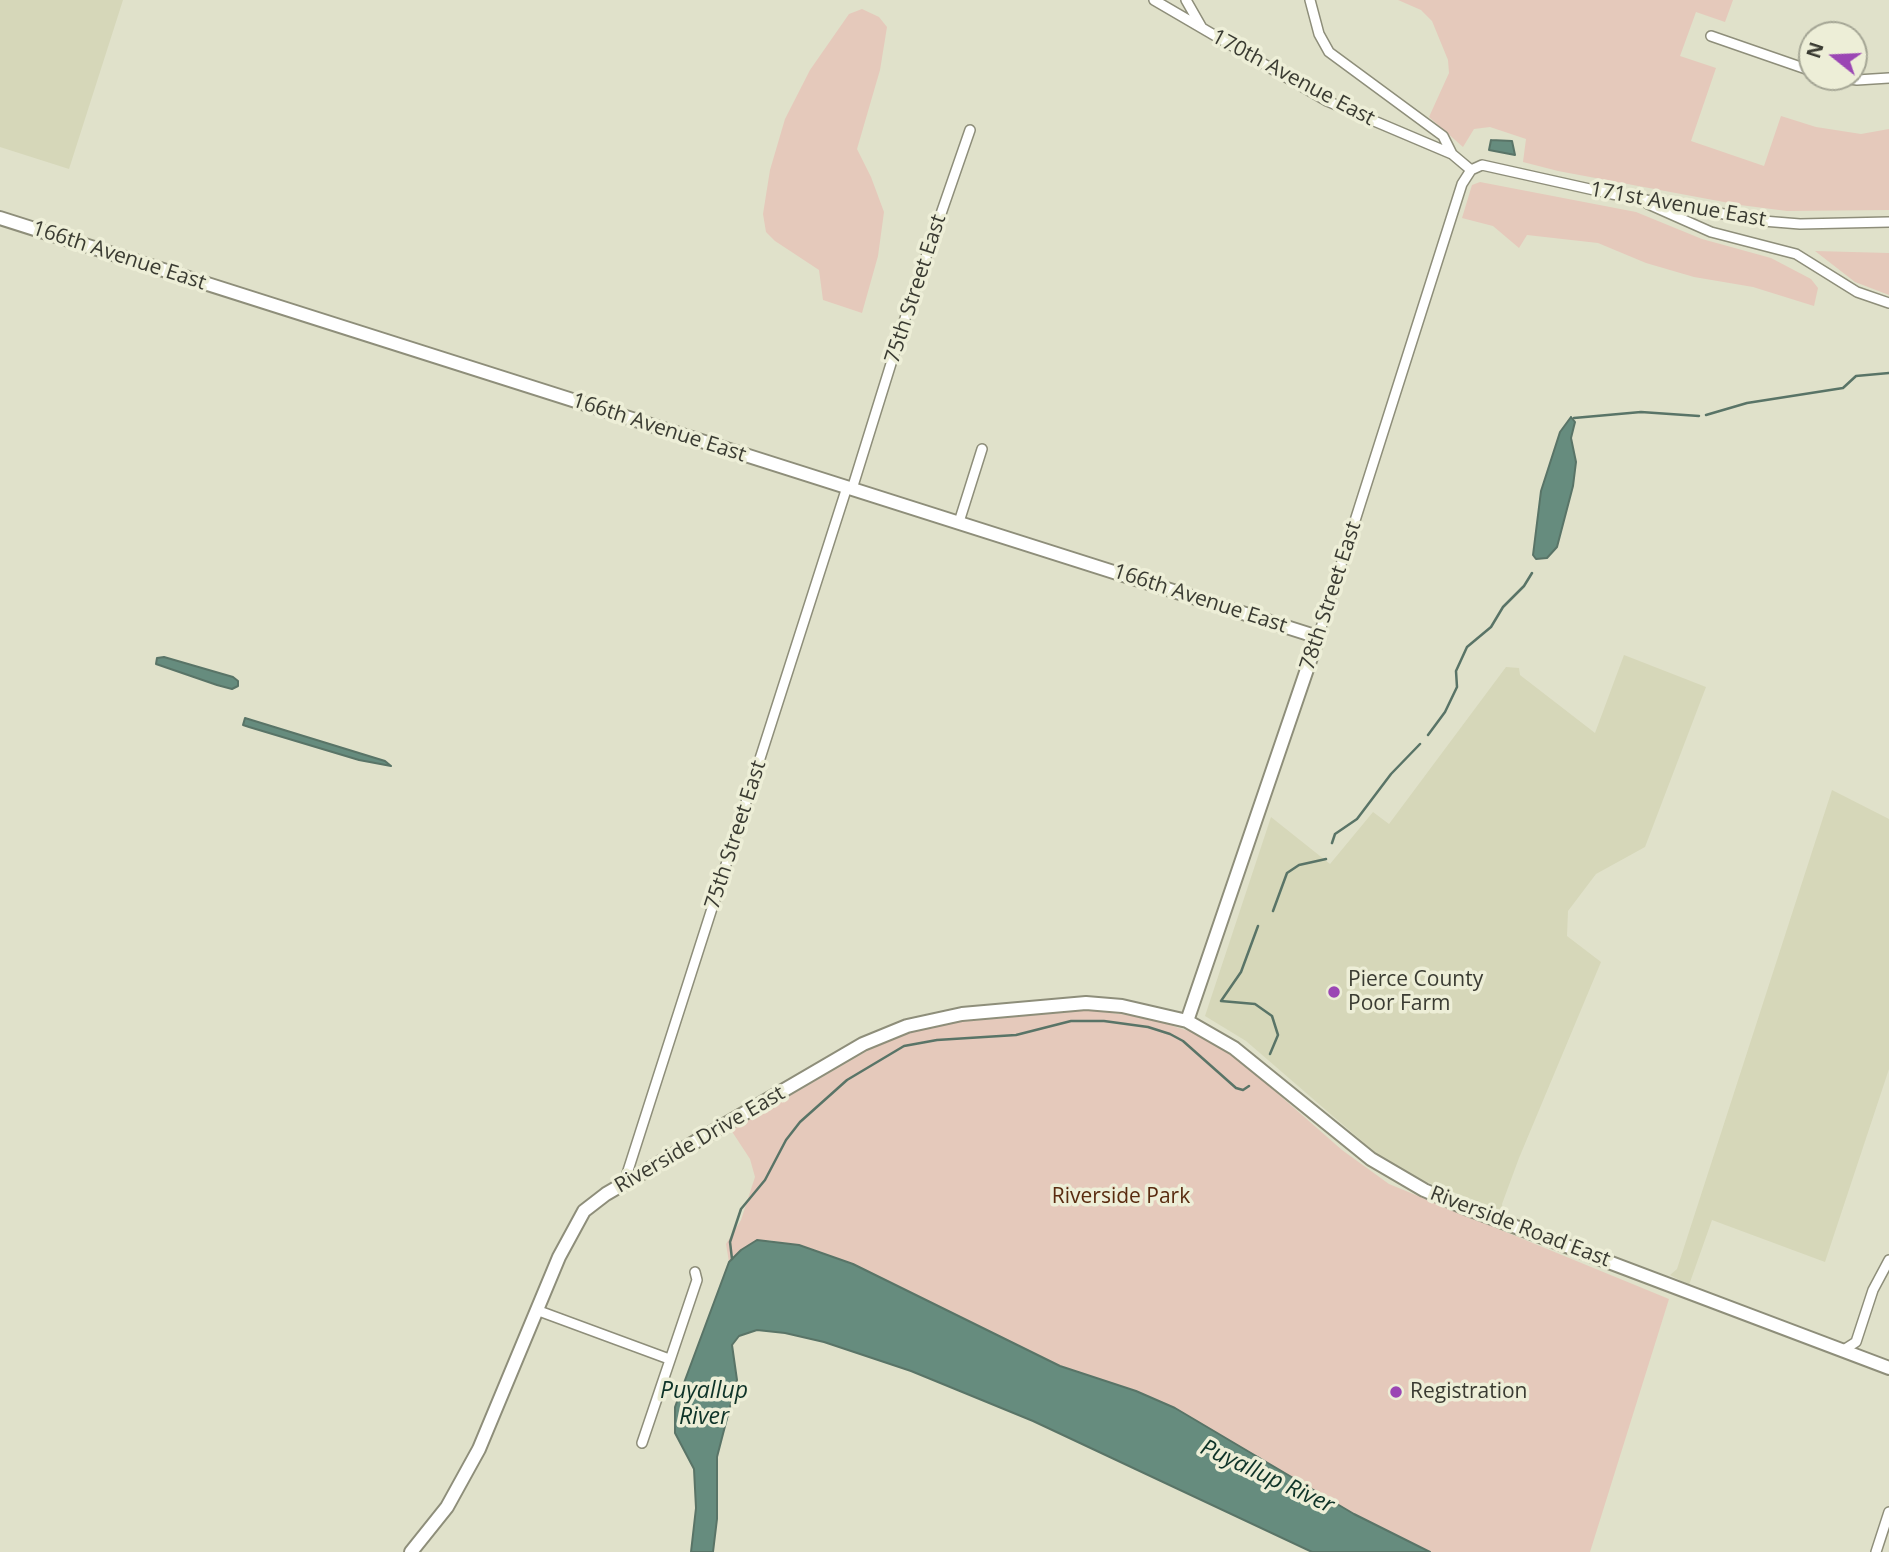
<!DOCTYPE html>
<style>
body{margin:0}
#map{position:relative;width:1889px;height:1552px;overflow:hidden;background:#e0e1ca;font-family:"Open Sans",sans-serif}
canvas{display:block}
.north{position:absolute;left:1798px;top:21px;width:70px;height:70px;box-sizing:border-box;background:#edeed7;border:2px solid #a5a695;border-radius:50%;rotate:288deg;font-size:19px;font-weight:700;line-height:28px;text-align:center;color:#3a3b32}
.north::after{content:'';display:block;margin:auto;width:24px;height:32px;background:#9b46b4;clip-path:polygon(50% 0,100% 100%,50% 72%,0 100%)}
</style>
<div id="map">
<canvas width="1889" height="1552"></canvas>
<div class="north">N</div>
</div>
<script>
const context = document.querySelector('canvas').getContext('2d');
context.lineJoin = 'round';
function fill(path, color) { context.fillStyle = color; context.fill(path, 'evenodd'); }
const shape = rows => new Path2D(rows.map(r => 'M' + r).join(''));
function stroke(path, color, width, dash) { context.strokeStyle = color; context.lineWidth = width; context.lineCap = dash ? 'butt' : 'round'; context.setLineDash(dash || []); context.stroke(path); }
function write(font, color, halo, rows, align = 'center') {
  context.font = font + ' "Open Sans",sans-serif'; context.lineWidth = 7; context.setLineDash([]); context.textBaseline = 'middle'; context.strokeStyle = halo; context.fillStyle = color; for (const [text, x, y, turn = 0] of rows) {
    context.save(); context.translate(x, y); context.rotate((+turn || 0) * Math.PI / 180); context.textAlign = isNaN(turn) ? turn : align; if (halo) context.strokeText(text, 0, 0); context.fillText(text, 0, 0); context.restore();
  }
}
fill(shape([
 [0,0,123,0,69,169,0,147],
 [1624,655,1706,687,1645,847,1596,874,1568,911,1567,936,1601,962,1519,1158,1502,1204,1503,1211,1416,1178,1386,1162,1246,1041,1205,1016,1271,817,1330,864,1373,812,1389,824,1506,667,1519,668,1520,675,1595,733],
 [1832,790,1889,819,1889,1069,1825,1262,1712,1220,1689,1285,1670,1275,1677,1269]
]), '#d6d7b9');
fill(shape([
 [1398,0,1733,0,1725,22,1696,12,1680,56,1716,68,1691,141,1764,166,1781,116,1816,127,1861,134,1889,129,1889,210,1787,211,1740,205,1558,171,1523,162,1526,139,1490,127,1474,129,1463,147,1429,117,1449,73,1448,60,1432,21,1421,10],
 [862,9,879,17,887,27,880,70,857,149,871,177,884,212,878,256,862,313,823,300,819,270,775,241,766,232,763,214,770,170,785,119,810,70,849,14],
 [1480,182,1636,212,1702,239,1771,258,1811,279,1818,288,1814,306,1753,287,1694,277,1646,263,1598,243,1527,235,1519,248,1493,226,1462,218,1472,185],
 [1815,251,1889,253,1889,295,1855,282],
 [1087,1010,1144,1017,1195,1033,1237,1058,1342,1150,1389,1184,1669,1299,1590,1552,1430,1552,1354,1514,1175,1408,1136,1391,1060,1366,853,1264,799,1245,768,1240,741,1250,729,1262,726,1244,741,1220,755,1177,750,1159,731,1130,869,1050,927,1025]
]), '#e5c9bb');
const water = shape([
 [1491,140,1512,141,1515,155,1489,150,1491,140],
 [1571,417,1575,422,1571,438,1576,462,1573,486,1557,547,1547,558,1536,559,1533,555,1541,491,1560,432,1571,417],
 [164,657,233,677,238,681,238,686,232,689,217,685,156,664,157,658,164,657],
 [245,718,385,761,391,766,359,760,249,727,243,725,245,718],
 [757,1240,799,1245,853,1264,1060,1366,1136,1391,1175,1408,1354,1514,1430,1552,1312,1552,1033,1421,911,1371,824,1342,785,1333,757,1330,739,1336,732,1345,737,1380,717,1457,717,1519,713,1552,691,1552,696,1508,694,1469,675,1433,675,1407,729,1262,741,1250,757,1240]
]);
fill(water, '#668c7e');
stroke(water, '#597467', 2);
stroke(shape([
 [1706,415,1747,403,1843,388,1856,376,1889,373],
 [1574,418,1641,412,1699,416],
 [1428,735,1445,712,1457,687,1456,671,1467,647,1491,627,1503,607,1524,586,1532,573],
 [1332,843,1335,834,1357,819,1391,774,1420,744],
 [1273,911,1287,873,1299,865,1326,859],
 [1258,926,1241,972,1221,1001,1255,1004,1272,1016,1278,1035,1270,1054],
 [732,1259,730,1242,741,1209,765,1180,786,1140,800,1122,847,1080,904,1046,937,1040,1016,1035,1071,1021,1104,1021,1148,1027,1170,1034,1183,1041,1236,1088,1243,1090,1249,1086]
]), '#597467', 2.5);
const street = shape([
 [1154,0,1327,101,1452,154,1471,170],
 [1186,0,1202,28],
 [1310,0,1319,34,1329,52,1443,136,1452,154],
 [1711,36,1812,71],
 [1834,77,1857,80,1889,78],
 [1648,204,1711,232,1796,254,1857,292,1889,303],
 [852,489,908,309,970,130],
 [959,522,982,449],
 [1318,637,1462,184,1471,170,1482,165,1612,194,1763,221,1800,224,1889,222],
 [624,1183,847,487],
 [539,1311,669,1359],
 [1842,1351,1856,1342,1873,1290,1889,1260],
 [642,1443,697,1280,695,1272],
 [1876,1552,1889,1512]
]);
const secondary = shape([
 [0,218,1318,637,1187,1021],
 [411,1552,447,1507,479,1449,559,1257,584,1211,606,1194,863,1044,907,1026,962,1014,1086,1003,1122,1006,1187,1021,1234,1048,1371,1159,1424,1190,1463,1207,1889,1368]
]);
stroke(street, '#8e8e7a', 12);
stroke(secondary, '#8e8e7a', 16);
stroke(street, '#fff', 9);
stroke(secondary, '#fff', 12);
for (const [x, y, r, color] of [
 [1334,992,7,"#9b46b4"],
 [1396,1392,7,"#9b46b4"]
]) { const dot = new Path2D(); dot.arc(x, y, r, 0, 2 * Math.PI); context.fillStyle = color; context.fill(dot); stroke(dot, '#edeed7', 2.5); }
write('21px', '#3a3b32', '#edeed7', [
 ["170th Avenue East",1293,78,28],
 ["171st Avenue East",1678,205,10],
 ["166th Avenue East",119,256,18],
 ["75th Street East",916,289,-72],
 ["166th Avenue East",659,428,18],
 ["78th Street East",1331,596,-72],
 ["166th Avenue East",1200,599,18],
 ["75th Street East",736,835,-72],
 ["Riverside Drive East",700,1140,-30],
 ["Riverside Road East",1520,1227,21]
]);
write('21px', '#3a3b32', '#edeed7', [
 ["Pierce County",1348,980],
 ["Poor Farm",1348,1004],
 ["Registration",1410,1392]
], 'left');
write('21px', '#592b0f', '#edeed7', [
 ["Riverside Park",1121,1197]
]);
write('italic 23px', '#0e3328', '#edeed7', [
 ["Puyallup",704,1391],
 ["River",704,1417],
 ["Puyallup River",1267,1477,25]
]);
</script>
